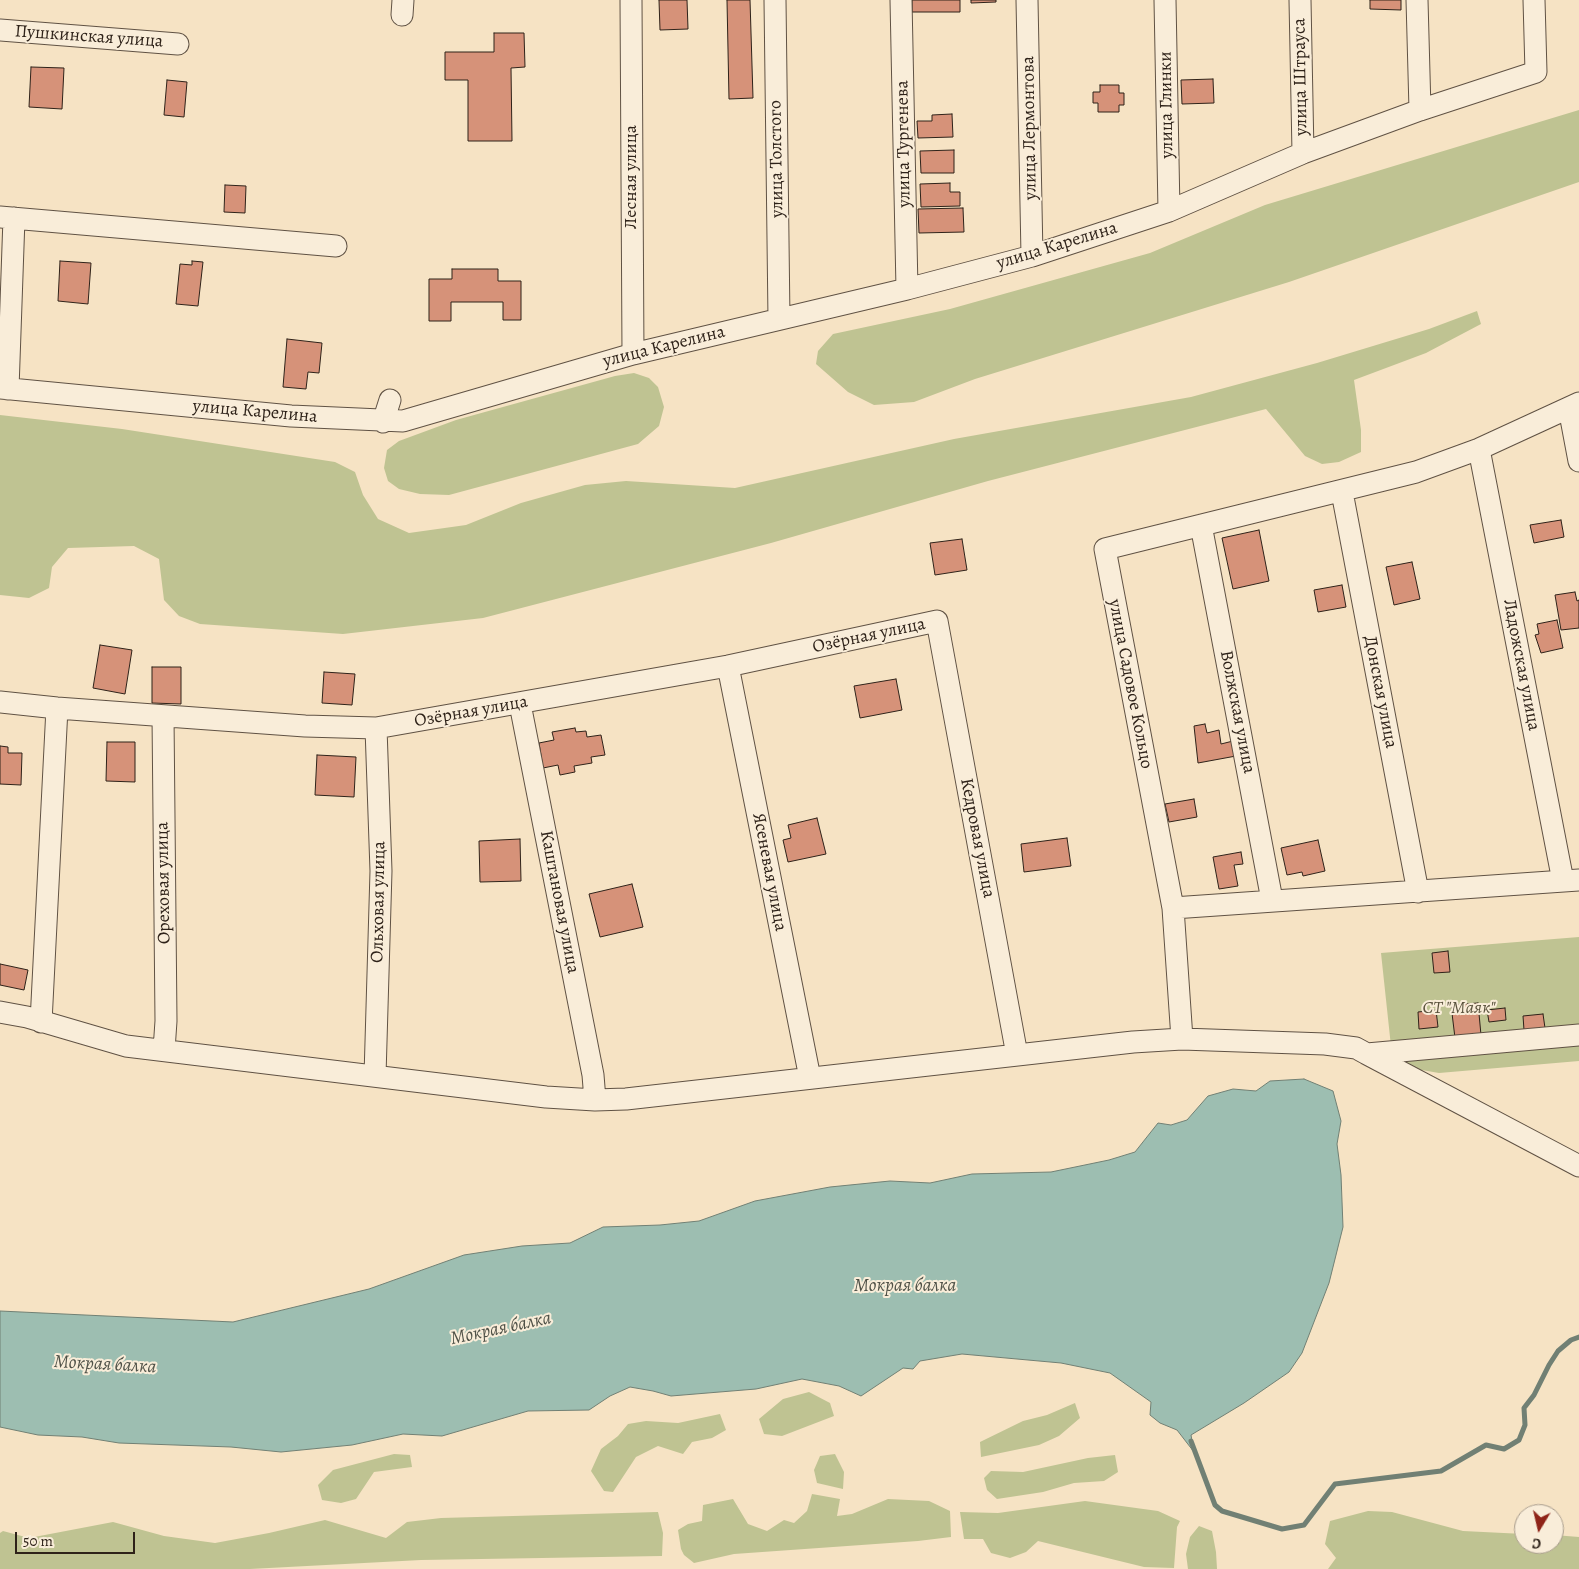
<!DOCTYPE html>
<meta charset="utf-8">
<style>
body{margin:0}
#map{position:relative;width:1579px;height:1569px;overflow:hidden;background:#f6e3c4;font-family:Alegreya,serif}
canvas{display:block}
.north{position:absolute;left:1514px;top:1504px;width:50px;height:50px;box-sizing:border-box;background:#f9edd9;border:1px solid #a89c8c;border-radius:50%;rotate:189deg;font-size:14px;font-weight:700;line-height:20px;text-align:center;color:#2e2219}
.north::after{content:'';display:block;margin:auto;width:18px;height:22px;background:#8f2418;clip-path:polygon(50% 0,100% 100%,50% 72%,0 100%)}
.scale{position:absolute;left:15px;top:1532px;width:120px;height:22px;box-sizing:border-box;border:2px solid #2e2219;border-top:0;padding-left:6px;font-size:15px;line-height:18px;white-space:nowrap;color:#2e2219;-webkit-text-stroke:4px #f9edd9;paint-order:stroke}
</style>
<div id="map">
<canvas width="1579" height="1569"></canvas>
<div class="north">С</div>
<div class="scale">50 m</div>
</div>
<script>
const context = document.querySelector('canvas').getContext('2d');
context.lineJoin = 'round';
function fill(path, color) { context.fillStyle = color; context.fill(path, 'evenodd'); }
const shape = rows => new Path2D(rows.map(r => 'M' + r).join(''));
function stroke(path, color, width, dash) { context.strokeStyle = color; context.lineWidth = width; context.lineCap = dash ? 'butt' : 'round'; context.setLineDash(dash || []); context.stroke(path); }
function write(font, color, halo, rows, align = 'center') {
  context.font = font + ' Alegreya,serif'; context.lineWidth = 4; context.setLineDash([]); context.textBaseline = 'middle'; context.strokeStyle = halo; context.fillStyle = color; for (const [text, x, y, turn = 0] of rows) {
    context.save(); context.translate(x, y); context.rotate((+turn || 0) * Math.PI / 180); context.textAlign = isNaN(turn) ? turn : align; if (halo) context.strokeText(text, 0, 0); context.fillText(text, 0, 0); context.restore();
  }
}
fill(shape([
 [1579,110,1579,182,1289,282,975,379,914,402,874,405,848,392,816,364,818,351,833,334,950,309,1150,253,1265,205],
 [1477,311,1481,324,1426,353,1354,380,1361,430,1361,452,1339,462,1322,464,1305,456,1266,409,988,481,771,543,483,618,343,634,200,624,179,616,164,600,159,559,134,546,68,548,52,567,49,588,29,598,0,595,0,415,122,429,335,462,355,472,363,495,378,519,409,533,466,525,521,503,585,485,626,481,735,488,954,439,1191,397,1317,363,1429,329],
 [634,373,649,378,658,387,664,407,659,426,638,444,449,495,420,494,399,489,388,481,384,468,387,450,399,441,456,420,615,376],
 [1579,937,1579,1061,1439,1073,1393,1065,1381,953],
 [809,1392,830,1403,834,1416,782,1436,764,1434,759,1419,783,1399],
 [1075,1403,1080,1418,1059,1436,1039,1445,981,1457,980,1442,1023,1421,1047,1415],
 [720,1414,726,1430,712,1438,692,1442,683,1454,658,1446,636,1457,613,1492,604,1491,591,1471,601,1449,618,1436,628,1424,646,1421,678,1423],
 [394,1454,410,1455,412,1467,374,1472,356,1499,341,1503,322,1500,318,1485,333,1470],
 [835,1454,844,1472,843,1489,817,1483,814,1470,820,1456],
 [1115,1455,1118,1472,1104,1481,1074,1483,1043,1492,997,1499,987,1490,984,1478,991,1471,1023,1472,1088,1458],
 [812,1494,840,1499,837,1516,852,1514,888,1499,929,1501,950,1511,951,1537,918,1541,734,1554,694,1563,684,1555,681,1549,678,1530,688,1524,702,1521,703,1505,733,1499,748,1524,767,1531,784,1520,794,1523,807,1511],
 [1085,1501,1158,1511,1180,1521,1177,1527,1174,1568,1144,1567,1038,1541,1026,1552,1010,1558,991,1553,983,1539,964,1539,960,1512,998,1513],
 [1368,1511,1392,1512,1463,1531,1524,1534,1524,1544,1554,1544,1554,1535,1579,1537,1579,1569,1328,1569,1336,1558,1325,1544,1330,1521],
 [658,1512,663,1533,662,1556,421,1560,250,1569,0,1569,0,1533,3,1531,29,1538,113,1522,164,1536,215,1543,269,1533,325,1520,386,1538,407,1522,441,1518],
 [1199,1526,1212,1531,1216,1552,1217,1569,1188,1569,1186,1554,1190,1537]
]), '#bfc392');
const water = shape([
 [1304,1079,1333,1091,1341,1121,1337,1144,1341,1175,1343,1227,1329,1283,1302,1353,1289,1372,1244,1403,1191,1435,1194,1452,1177,1430,1160,1423,1150,1415,1151,1402,1110,1373,1061,1363,962,1354,920,1361,913,1369,903,1368,861,1396,839,1386,802,1379,756,1389,671,1396,653,1391,630,1387,610,1396,589,1410,528,1411,442,1436,403,1434,352,1445,281,1452,231,1447,119,1443,82,1437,38,1435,0,1427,0,1311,233,1322,369,1289,464,1255,522,1246,570,1243,603,1227,660,1225,699,1221,755,1201,830,1187,890,1181,930,1183,972,1174,1051,1172,1109,1160,1135,1152,1158,1123,1171,1125,1187,1120,1208,1096,1233,1089,1256,1091,1270,1081,1304,1079]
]);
fill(water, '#9dbeb1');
stroke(water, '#718074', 1);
stroke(shape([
 [1191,1441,1215,1505,1222,1511,1282,1529,1304,1525,1335,1484,1441,1471,1486,1445,1504,1449,1519,1440,1525,1425,1524,1408,1534,1395,1549,1365,1558,1351,1571,1340,1579,1337]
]), '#718074', 5);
const building = shape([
 [659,0,687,0,688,29,660,30,659,0],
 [727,0,750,0,753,98,729,99,727,0],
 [912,0,960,0,960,12,912,12,912,0],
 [971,0,996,0,996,2,971,3,971,0],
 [1370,0,1401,0,1401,10,1370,9,1370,0],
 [494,33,524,33,525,67,511,68,512,141,468,141,468,80,445,80,445,52,494,52,494,33],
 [31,67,64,68,62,109,29,107,31,67],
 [1213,79,1214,103,1182,104,1181,80,1213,79],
 [167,80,187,82,184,117,164,115,167,80],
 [1100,85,1119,85,1119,93,1124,93,1124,105,1119,105,1119,112,1098,112,1098,103,1093,103,1093,92,1100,92,1100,85],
 [952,114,953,137,918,138,917,121,932,121,932,115,952,114],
 [954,150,954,173,921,173,920,151,954,150],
 [950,183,950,192,960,192,960,206,921,207,920,184,950,183],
 [225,185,246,186,245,213,224,212,225,185],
 [963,208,964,232,919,233,918,209,963,208],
 [60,261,91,263,88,304,58,301,60,261],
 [192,261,203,262,198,306,176,304,180,264,192,265,192,261],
 [452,269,498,269,498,281,521,281,521,320,503,320,503,302,451,302,451,321,429,321,429,279,452,279,452,269],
 [287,339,322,343,319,373,308,372,306,389,283,387,287,339],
 [1561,520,1564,537,1534,543,1530,525,1561,520],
 [1259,530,1269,581,1233,589,1222,538,1259,530],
 [962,539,967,570,935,575,930,543,962,539],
 [1412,562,1420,599,1394,605,1386,567,1412,562],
 [1342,585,1346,607,1318,612,1314,590,1342,585],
 [1575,592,1577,601,1579,600,1579,628,1561,630,1555,595,1575,592],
 [1557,620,1563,648,1541,653,1535,635,1539,634,1537,624,1557,620],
 [100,645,132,650,125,694,93,688,100,645],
 [152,667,181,667,181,704,152,703,152,667],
 [324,672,355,674,352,705,322,703,324,672],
 [896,679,902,710,860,718,854,686,896,679],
 [1205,724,1207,733,1219,730,1221,744,1233,741,1236,756,1198,763,1194,726,1205,724],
 [575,728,576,732,586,731,587,737,601,735,605,755,591,757,592,763,574,766,575,772,560,775,558,765,543,768,539,743,554,740,552,732,575,728],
 [107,742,135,742,135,782,106,781,107,742],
 [0,746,8,747,8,753,22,753,21,785,0,784,0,746],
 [317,755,356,757,354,797,315,795,317,755],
 [1194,799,1197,817,1169,822,1165,804,1194,799],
 [817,818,826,854,788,862,783,840,791,838,788,825,817,818],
 [1067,838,1071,866,1024,872,1021,844,1067,838],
 [520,839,521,881,480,882,479,841,520,839],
 [1318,840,1325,871,1303,876,1302,872,1287,875,1281,848,1318,840],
 [1241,852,1243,864,1234,865,1238,886,1219,889,1213,857,1241,852],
 [632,884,643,927,600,937,589,894,632,884],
 [1448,951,1450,972,1434,973,1432,953,1448,951],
 [0,964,28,970,24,990,0,985,0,964],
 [1478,1003,1481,1035,1455,1038,1451,1005,1478,1003],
 [1505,1008,1506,1020,1489,1022,1487,1010,1505,1008],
 [1436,1010,1438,1027,1419,1029,1418,1012,1436,1010],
 [1543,1014,1545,1028,1524,1030,1523,1016,1543,1014]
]);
fill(building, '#d69279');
stroke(building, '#2e2219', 1);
const minor = shape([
 [631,0,633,354],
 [775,0,779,319],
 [901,0,907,289],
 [1027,0,1032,256],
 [1165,0,1169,211],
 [1300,0,1303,153],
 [1417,0,1420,110],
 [402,15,403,0],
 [0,30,178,44],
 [0,217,336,246],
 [0,388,291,416,403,421,633,354,907,289,1032,256,1169,211,1303,153,1420,110,1536,72,1534,0],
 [8,389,14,218],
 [1569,408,1579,461],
 [383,422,390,400],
 [1479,449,1563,881],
 [1342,492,1418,892],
 [1201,525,1272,900],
 [728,666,810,1078],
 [0,702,57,708,305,726,376,728,728,666,937,621,1017,1055],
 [520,704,593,1075,595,1100],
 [163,716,166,1021,164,1050],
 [1173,908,1579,880],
 [0,1012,27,1017,126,1046,546,1097,595,1100,626,1099,1133,1042,1182,1039,1325,1044,1356,1048,1367,1054,1579,1035],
 [41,1022,57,708],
 [1182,1039,1173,908,1105,549,1416,472,1479,449,1579,403],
 [1367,1054,1579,1166],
 [375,1076,381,871,376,728]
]);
stroke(minor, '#605244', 23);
stroke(minor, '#f9edd9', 21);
write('18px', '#2e2219', '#f9edd9', [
 ["Пушкинская улица",89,37,4],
 ["улица Штрауса",1301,77,-91],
 ["улица Глинки",1167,105,-91],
 ["улица Лермонтова",1030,128,-91],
 ["улица Тургенева",904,144,-91],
 ["улица Толстого",777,159,-91],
 ["Лесная улица",632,177,-90],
 ["улица Карелина",1057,246,-17],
 ["улица Карелина",664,347,-14],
 ["улица Карелина",255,412,5],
 ["Озёрная улица",869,636,-12],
 ["Ладожская улица",1521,665,79],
 ["улица Садовое Кольцо",1130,684,79],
 ["Донская улица",1380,692,79],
 ["Озёрная улица",471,712,-10],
 ["Волжская улица",1237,712,79],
 ["Кедровая улица",977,838,79],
 ["Ясеневая улица",769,872,79],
 ["Ореховая улица",164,883,-91],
 ["Ольховая улица",379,902,-89],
 ["Каштановая улица",559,902,79]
]);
write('italic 18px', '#5a523d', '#f9edd9', [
 ["СТ \"Маяк\"",1459,1009]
]);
write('italic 19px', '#4f5147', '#f9edd9', [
 ["Мокрая балка",905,1286],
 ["Мокрая балка",501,1329,-12],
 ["Мокрая балка",105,1365,3]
]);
</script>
